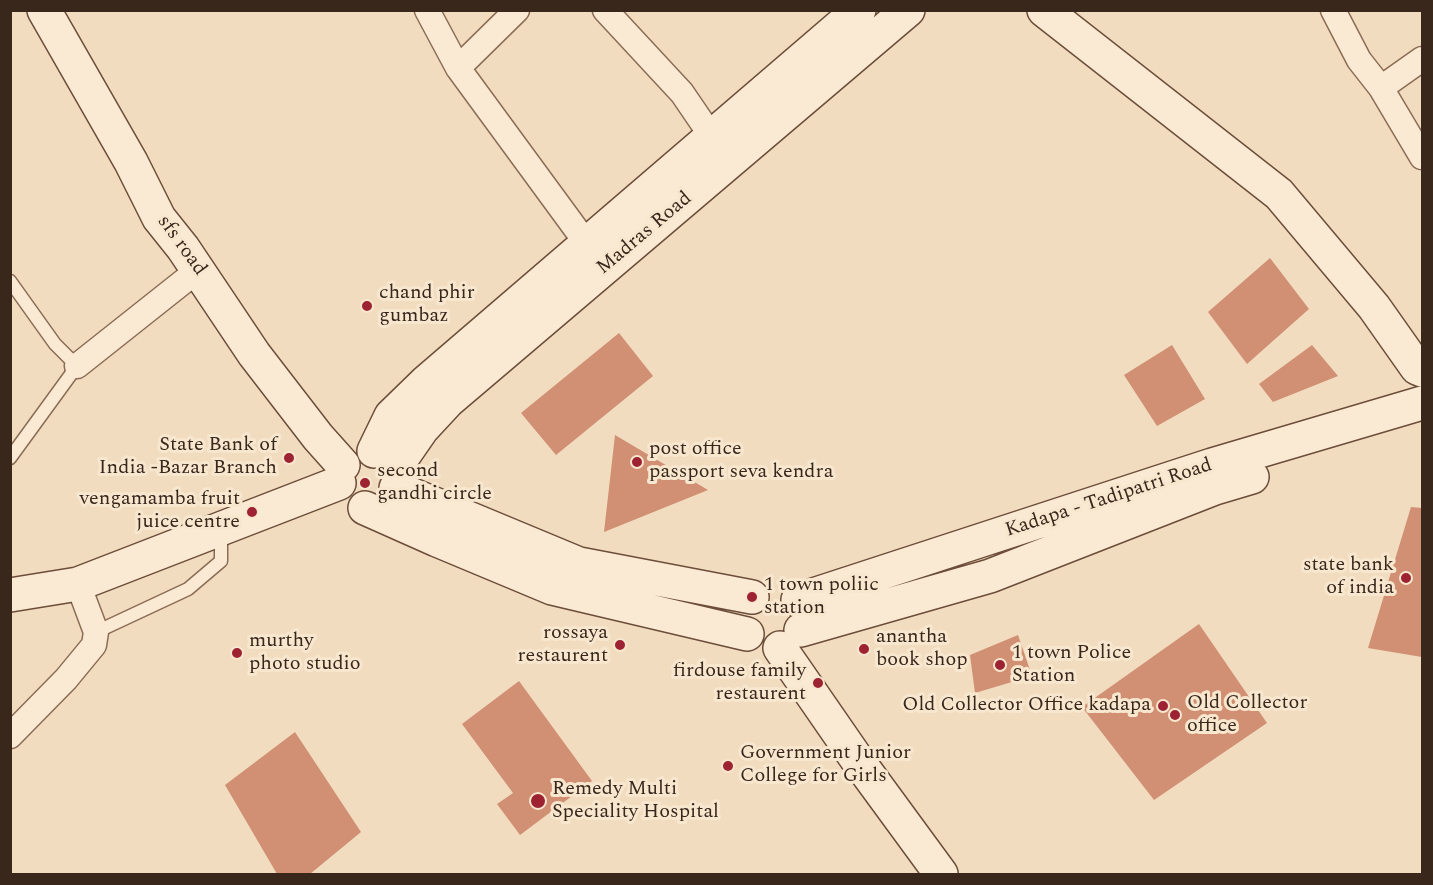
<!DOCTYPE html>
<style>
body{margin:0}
#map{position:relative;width:1433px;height:885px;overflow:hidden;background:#f1dcbf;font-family:Spectral,serif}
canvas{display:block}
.frame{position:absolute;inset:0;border:12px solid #39271c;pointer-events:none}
</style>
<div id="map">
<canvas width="1433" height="885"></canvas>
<div class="frame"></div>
</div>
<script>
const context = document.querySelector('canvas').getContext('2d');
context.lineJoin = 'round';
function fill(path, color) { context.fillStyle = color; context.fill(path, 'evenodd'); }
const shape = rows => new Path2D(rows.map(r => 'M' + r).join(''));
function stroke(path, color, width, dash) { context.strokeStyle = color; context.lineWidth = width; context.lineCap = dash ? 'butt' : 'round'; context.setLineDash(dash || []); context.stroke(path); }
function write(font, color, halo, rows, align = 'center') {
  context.font = font + ' Spectral,serif'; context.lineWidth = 6; context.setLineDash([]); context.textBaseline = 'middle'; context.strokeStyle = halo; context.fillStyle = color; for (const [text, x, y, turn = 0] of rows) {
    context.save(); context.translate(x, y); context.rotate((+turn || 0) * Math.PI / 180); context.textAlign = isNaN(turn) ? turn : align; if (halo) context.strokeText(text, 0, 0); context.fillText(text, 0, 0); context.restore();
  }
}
fill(shape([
 [1270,258,1309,309,1247,364,1208,312],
 [619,333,653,376,556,455,521,413],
 [1172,345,1205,399,1157,426,1124,375],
 [1312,345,1338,376,1273,402,1259,384],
 [615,435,708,490,604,532],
 [1411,507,1422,508,1422,657,1368,648],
 [1199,624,1267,723,1154,800,1082,707],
 [1018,635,1032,676,975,693,970,655],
 [519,681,592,781,520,835,497,804,513,793,462,724],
 [295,732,361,832,310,874,277,874,225,785]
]), '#d18f73');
const lane = shape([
 [10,281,55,344,77,366,10,458],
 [96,632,188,589,221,561,221,532]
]);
const street = shape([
 [427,10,458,68,587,244],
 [605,10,682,93,712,137],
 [1333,10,1359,60,1381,88,1422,157],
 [458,68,517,10],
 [1381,88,1422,59],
 [77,366,198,270],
 [10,736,66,679,94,645,96,632,78,584]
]);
const secondary = shape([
 [44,10,131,162,159,218,183,248,254,354,318,437,343,465],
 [1044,10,1279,194,1374,307,1417,368,1422,370],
 [374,451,391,416,426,382,859,10],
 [395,468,422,429,448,401,908,10],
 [396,488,579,564,752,597],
 [365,508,437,540,552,588,747,634],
 [10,595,78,584,339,483],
 [798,600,1212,465,1422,403],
 [801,630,990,576,1215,488,1252,477],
 [780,648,856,758,941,874]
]);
stroke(lane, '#8b6c56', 15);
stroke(street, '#8b6c56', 27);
stroke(secondary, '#6c4d3a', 36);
stroke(lane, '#fbead3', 12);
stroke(street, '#fbead3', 24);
stroke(secondary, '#fbead3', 33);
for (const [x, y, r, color] of [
 [367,306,6,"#9d2332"],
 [289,458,6,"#9d2332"],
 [637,462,6,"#9d2332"],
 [365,483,6,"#9d2332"],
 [252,512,6,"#9d2332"],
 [1406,578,6,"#9d2332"],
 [752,597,6,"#9d2332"],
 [620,645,6,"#9d2332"],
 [864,649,6,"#9d2332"],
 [237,653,6,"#9d2332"],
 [1000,665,6,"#9d2332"],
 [818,683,6,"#9d2332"],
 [1163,706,6,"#9d2332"],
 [1175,715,6,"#9d2332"],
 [728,766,6,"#9d2332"],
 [538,801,8,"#9d2332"]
]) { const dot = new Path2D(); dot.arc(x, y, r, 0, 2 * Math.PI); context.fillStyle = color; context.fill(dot); stroke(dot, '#f8e7cf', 2); }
write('20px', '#39271c', '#f8e7cf', [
 ["Madras Road",645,234,-40],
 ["sfs road",181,246,54],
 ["Kadapa - Tadipatri Road",1109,499,-18]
]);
write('20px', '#39271c', '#f8e7cf', [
 ["chand phir",379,294],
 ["gumbaz",379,317],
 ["State Bank of",277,446,"right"],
 ["India -Bazar Branch",277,469,"right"],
 ["post office",649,450],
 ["passport seva kendra",649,473],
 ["second",377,472],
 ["gandhi circle",377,495],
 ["vengamamba fruit",240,500,"right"],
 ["juice centre",240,523,"right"],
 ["state bank",1394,566,"right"],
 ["of india",1394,589,"right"],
 ["1 town poliic",764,586],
 ["station",764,609],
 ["rossaya",608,634,"right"],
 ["restaurent",608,657,"right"],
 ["anantha",876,638],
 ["book shop",876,661],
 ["murthy",249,642],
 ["photo studio",249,665],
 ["1 town Police",1012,654],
 ["Station",1012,677],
 ["firdouse family",806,672,"right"],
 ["restaurent",806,695,"right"],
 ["Old Collector",1187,704],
 ["office",1187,727],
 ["Old Collector Office kadapa",1151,706,"right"],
 ["Government Junior",740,754],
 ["College for Girls",740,777],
 ["Remedy Multi",552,790],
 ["Speciality Hospital",552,813]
], 'left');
</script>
